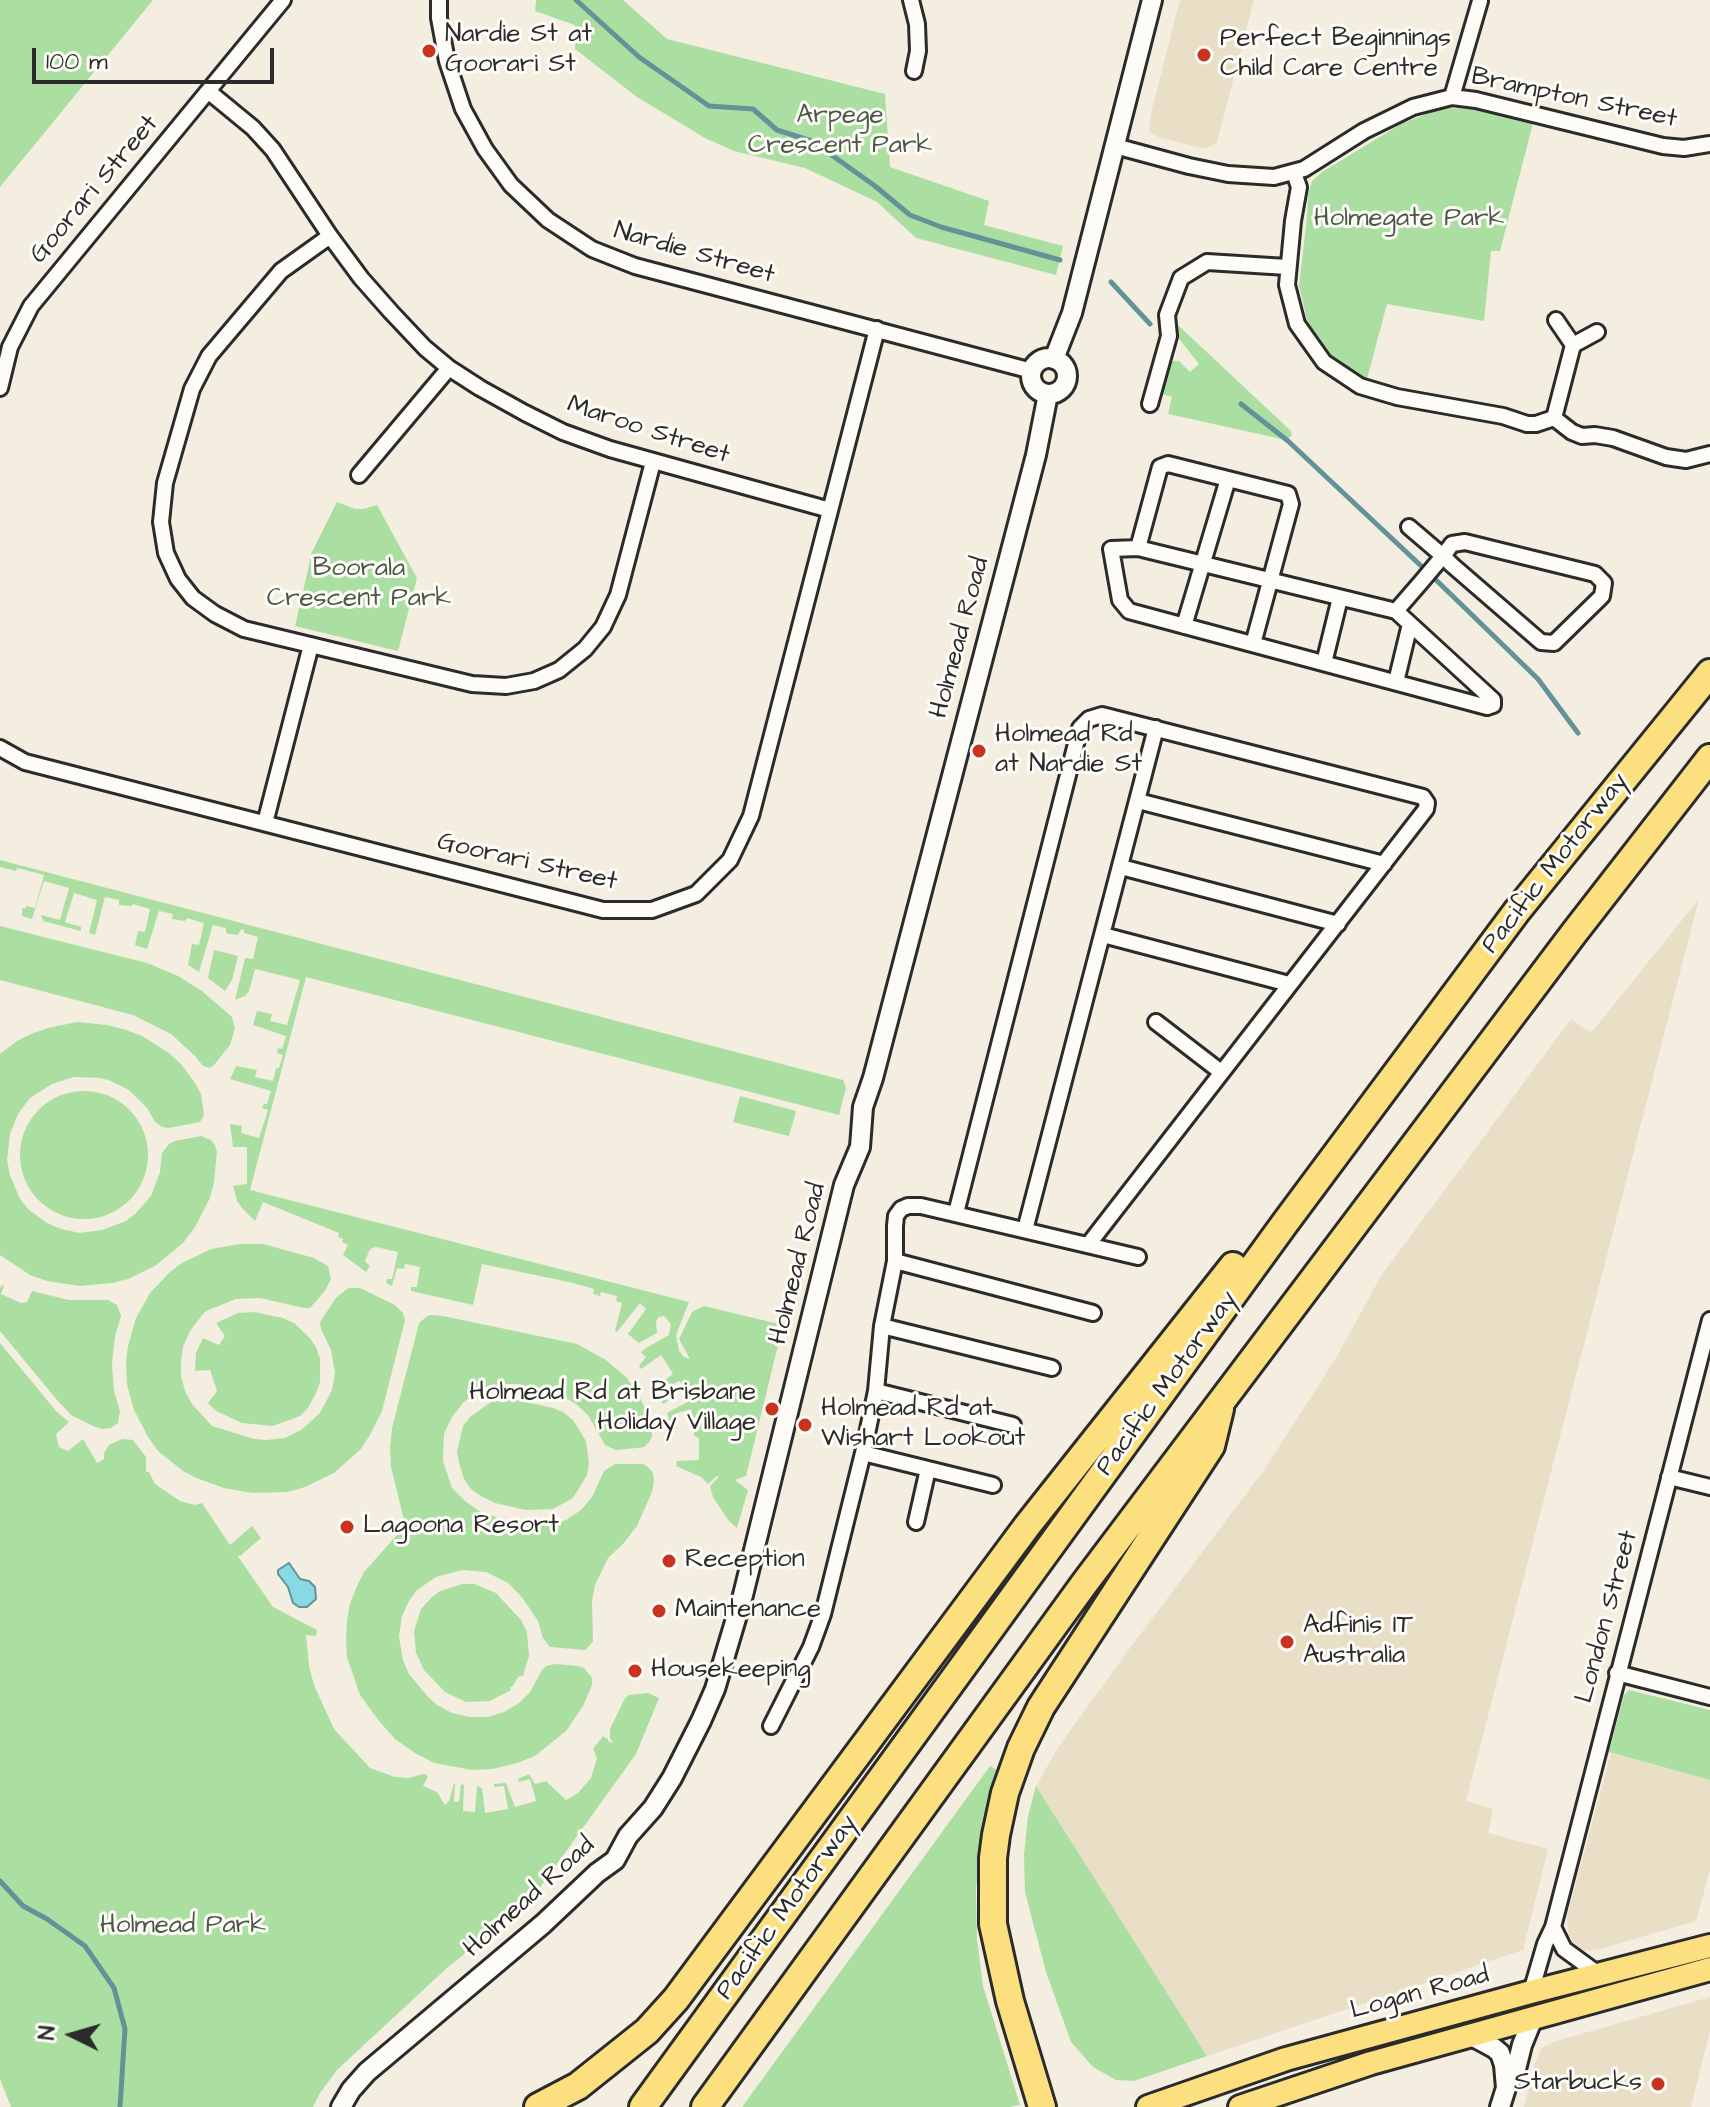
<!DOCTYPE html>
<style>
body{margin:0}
#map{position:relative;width:1710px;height:2107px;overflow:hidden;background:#f4eee1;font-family:"Architects Daughter",sans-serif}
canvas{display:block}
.north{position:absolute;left:32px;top:1995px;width:80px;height:80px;-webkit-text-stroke:6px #fdfcf7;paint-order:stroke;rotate:275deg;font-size:22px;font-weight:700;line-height:32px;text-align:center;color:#2b2b2b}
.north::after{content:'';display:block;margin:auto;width:28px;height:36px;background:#2b2b2b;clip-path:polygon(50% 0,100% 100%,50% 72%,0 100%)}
.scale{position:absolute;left:32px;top:48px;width:242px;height:36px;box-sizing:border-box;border:4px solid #2b2b2b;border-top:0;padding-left:10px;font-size:24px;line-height:28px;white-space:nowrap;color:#2b2b2b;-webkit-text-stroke:6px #fdfcf7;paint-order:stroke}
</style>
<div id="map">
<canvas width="1710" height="2107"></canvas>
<div class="north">N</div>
<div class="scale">100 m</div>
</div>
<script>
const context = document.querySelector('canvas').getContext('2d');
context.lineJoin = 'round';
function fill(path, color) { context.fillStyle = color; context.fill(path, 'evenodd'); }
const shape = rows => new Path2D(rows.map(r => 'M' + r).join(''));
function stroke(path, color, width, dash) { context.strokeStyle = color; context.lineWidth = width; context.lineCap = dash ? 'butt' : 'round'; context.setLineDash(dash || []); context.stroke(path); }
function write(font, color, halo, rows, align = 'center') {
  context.font = font + ' "Architects Daughter",sans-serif'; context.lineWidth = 6; context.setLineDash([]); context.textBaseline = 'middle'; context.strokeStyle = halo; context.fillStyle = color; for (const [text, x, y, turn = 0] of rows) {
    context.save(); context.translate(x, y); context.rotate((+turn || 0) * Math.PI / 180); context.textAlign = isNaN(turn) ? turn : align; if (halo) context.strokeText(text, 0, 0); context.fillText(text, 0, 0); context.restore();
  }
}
fill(shape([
 [1180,0,1254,0,1217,142,1206,149,1158,137,1151,133,1149,128,1152,109],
 [1699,899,1466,1801,1493,1809,1488,1833,1548,1849,1523,1950,1207,2056,1036,1786,1059,1746,1127,1652,1264,1470,1336,1358,1381,1276,1571,1019,1591,1033],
 [1611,1753,1710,1780,1710,1870,1696,1921,1600,1949,1583,1951,1574,1945,1568,1932,1567,1916],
 [1710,1997,1710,2031,1691,2107,1524,2107,1534,2065,1542,2048,1553,2042]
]), '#e9dec6');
fill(shape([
 [0,0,153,0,0,187],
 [536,0,623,0,667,39,885,94,890,167,989,201,984,225,1063,246,1056,275,916,238,877,202,805,168,734,151,705,138,637,97,575,49,575,25,535,11],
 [1451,108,1473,109,1533,123,1500,251,1491,251,1484,321,1387,304,1367,379,1329,357,1307,320,1299,286,1307,217,1308,194,1312,181,1322,172,1401,124,1437,110],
 [1179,326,1291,431,1292,435,1289,438,1286,440,1168,414,1172,397,1159,393,1168,365,1171,361,1179,361,1190,372,1199,364,1177,336,1175,332],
 [337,502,355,509,363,509,377,505,417,578,398,651,295,626,312,552],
 [0,860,843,1080,846,1088,839,1115,306,977,250,1190,689,1302,676,1335,679,1351,684,1357,690,1359,679,1339,692,1312,704,1306,783,1325,746,1476,735,1480,748,1490,737,1528,728,1520,713,1497,710,1486,719,1477,717,1476,708,1484,701,1477,676,1466,677,1461,699,1460,699,1438,694,1436,694,1432,697,1431,691,1409,674,1414,677,1428,671,1429,667,1413,689,1401,680,1381,663,1388,668,1401,663,1404,655,1389,656,1386,673,1374,661,1355,641,1369,639,1366,646,1357,641,1352,646,1348,669,1335,671,1324,664,1316,659,1317,656,1321,657,1333,639,1343,628,1334,646,1309,640,1303,617,1332,615,1331,622,1303,616,1301,617,1296,601,1292,600,1296,593,1294,594,1289,569,1282,482,1264,473,1305,411,1291,411,1287,417,1287,420,1267,405,1264,404,1269,397,1268,392,1286,386,1283,387,1279,392,1279,398,1252,376,1247,370,1249,365,1261,370,1266,366,1272,343,1255,348,1245,342,1242,343,1239,338,1237,339,1233,263,1202,255,1221,242,1208,237,1201,233,1186,247,1184,247,1147,233,1147,230,1124,242,1126,241,1133,259,1138,268,1110,262,1108,264,1104,267,1104,271,1091,230,1079,236,1066,257,1070,255,1077,273,1081,276,1068,279,1068,283,1055,277,1053,278,1048,282,1049,286,1036,253,1025,257,1011,272,1014,270,1021,287,1025,300,980,255,969,249,991,245,996,235,1000,245,958,253,959,258,937,244,933,244,930,241,929,238,935,230,934,226,933,226,928,213,925,199,972,188,965,192,944,199,945,204,923,187,918,185,921,172,919,173,914,159,911,147,949,135,945,138,931,145,932,150,909,133,904,132,906,119,905,119,900,105,897,95,935,89,933,97,900,74,893,65,922,81,927,81,931,43,921,41,915,60,920,69,888,44,881,32,919,22,916,22,908,25,909,26,906,35,908,44,875,17,868,16,871,0,867],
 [0,926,147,963,178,976,202,991,232,1017,235,1028,230,1045,214,1065,210,1068,203,1066,195,1056,171,1034,133,1015,0,980],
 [214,950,238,956,232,980,225,991,208,978],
 [77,1022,107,1025,126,1030,142,1036,169,1053,181,1064,195,1083,201,1094,204,1115,200,1122,169,1128,162,1127,155,1122,147,1108,129,1090,111,1081,100,1078,74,1077,52,1084,30,1098,18,1114,10,1134,7,1160,10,1175,20,1199,29,1210,47,1223,61,1229,80,1233,102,1230,126,1221,135,1214,151,1196,160,1172,162,1153,169,1144,175,1141,201,1136,211,1140,215,1145,217,1152,214,1182,210,1198,195,1227,183,1243,155,1266,128,1279,112,1283,80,1286,47,1281,30,1275,0,1255,0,1054,17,1041,31,1034,48,1028],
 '20 1155a64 64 0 1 1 128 0a64 64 0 1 1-128 0Z',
 [740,1096,796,1111,789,1136,733,1122],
 [240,1244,263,1244,314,1258,328,1266,331,1279,325,1291,310,1308,304,1308,260,1298,236,1299,206,1311,199,1319,190,1331,183,1347,181,1361,181,1376,185,1391,192,1404,212,1426,254,1439,266,1440,285,1438,301,1430,320,1413,332,1390,335,1372,331,1350,321,1329,320,1322,336,1298,348,1288,360,1288,395,1305,403,1313,405,1320,382,1411,370,1435,361,1449,334,1473,305,1487,288,1492,252,1493,224,1488,196,1478,183,1471,158,1451,148,1437,134,1410,127,1385,126,1361,128,1346,136,1318,150,1293,170,1272,182,1263,211,1249],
 [2,1285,4,1286,1,1294,21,1303,27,1302,32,1291,69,1300,108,1300,117,1305,121,1316,115,1336,112,1364,114,1391,120,1411,118,1423,111,1428,102,1429,93,1426,71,1415,57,1400,0,1331,0,1288],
 [254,1312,283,1318,294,1323,309,1337,316,1347,320,1359,320,1382,316,1393,308,1408,300,1416,273,1426,242,1423,216,1411,208,1403,217,1391,210,1370,195,1371,196,1353,203,1338,219,1345,225,1336,216,1323,238,1313],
 [429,1315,443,1316,577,1344,606,1360,626,1377,637,1392,651,1420,652,1436,650,1441,644,1447,637,1448,616,1450,605,1445,588,1415,576,1404,562,1396,516,1384,504,1384,486,1389,474,1394,463,1403,452,1417,444,1434,443,1461,452,1488,465,1501,479,1511,507,1521,532,1526,546,1526,566,1520,581,1510,592,1497,604,1471,615,1464,643,1464,648,1467,653,1473,654,1482,652,1492,637,1526,623,1544,608,1558,595,1585,592,1601,593,1642,585,1650,550,1647,543,1638,538,1621,521,1596,508,1583,486,1572,462,1570,436,1577,417,1590,409,1601,402,1616,399,1637,403,1660,409,1674,429,1698,437,1705,452,1713,470,1717,488,1717,504,1712,519,1703,530,1692,542,1670,546,1666,554,1664,579,1666,584,1668,592,1678,592,1685,583,1706,566,1731,535,1756,517,1763,493,1769,472,1770,434,1763,415,1753,395,1739,379,1721,360,1695,347,1657,346,1639,347,1620,350,1604,357,1586,364,1572,397,1535,402,1526,403,1516,391,1467,390,1448,392,1428,418,1327,420,1322],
 [0,1343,56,1411,69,1422,56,1434,59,1447,68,1451,83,1439,97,1463,104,1459,104,1453,109,1445,122,1439,133,1440,146,1457,146,1472,149,1472,155,1484,180,1501,195,1505,202,1503,230,1545,252,1526,261,1538,240,1556,237,1555,273,1607,317,1630,316,1636,306,1635,309,1666,314,1685,334,1729,370,1768,395,1777,408,1778,424,1774,428,1776,423,1786,437,1792,445,1805,449,1801,454,1783,455,1784,454,1802,459,1802,461,1784,464,1785,463,1811,475,1812,477,1786,482,1788,485,1813,508,1809,504,1786,494,1787,494,1784,506,1783,515,1807,536,1801,530,1779,519,1782,518,1779,529,1774,535,1784,546,1781,566,1800,577,1794,591,1778,597,1758,593,1749,603,1736,608,1739,608,1741,613,1743,610,1738,610,1729,625,1698,629,1695,648,1693,659,1698,636,1754,529,1903,448,1967,337,2070,320,2093,313,2107,11,2107,0,2079],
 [513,1399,553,1408,563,1412,573,1420,586,1441,589,1463,587,1475,573,1498,553,1509,526,1510,495,1503,481,1496,471,1489,464,1479,459,1463,457,1451,463,1426,470,1417,491,1402],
 [462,1584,474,1584,496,1593,521,1620,527,1632,529,1656,523,1676,519,1676,512,1687,510,1687,511,1690,490,1701,466,1702,445,1692,424,1670,416,1653,414,1631,421,1609,432,1597,440,1591],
 [1629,1690,1710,1710,1710,1780,1609,1752,1624,1695],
 [990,1766,998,1771,993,1779,986,1810,980,1847,976,1891,977,1939,983,1986,1020,2105,1009,2107,742,2107],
 [1036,1786,1207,2056,1134,2081,1116,2080,1093,2067,1071,2042,1046,1972,1025,1892,1024,1855,1028,1816]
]), '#abdfa1');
const water = shape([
 [289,1563,300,1579,309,1581,315,1587,316,1599,307,1607,299,1607,293,1603,288,1587,278,1574,278,1570,289,1563]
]);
fill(water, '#88d9e3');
stroke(water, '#639399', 2);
stroke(shape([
 [576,0,639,57,709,106,753,109,777,130,812,141,875,186,910,215,941,227,1060,260],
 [1111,282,1150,324],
 [1241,404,1288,441,1434,578,1538,679,1578,733],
 [0,1881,23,1906,47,1919,85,1946,114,1988,125,2029,120,2107]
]), '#639399', 5);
const minor = shape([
 [439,0,439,18,447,61,463,109,485,149,511,185,548,220,592,249,635,266,1032,371],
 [911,0,917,24,918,51,914,71],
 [208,91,253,128,273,150,330,236,361,278,391,312,425,348,449,368,480,388,525,413,563,432,610,449,830,510],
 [1452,97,1480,1],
 [1115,146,1189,166,1228,174,1274,177,1304,169,1364,131,1413,107,1452,97,1476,100,1663,146,1684,148,1710,144],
 [1294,173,1299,187,1293,221,1287,285,1297,324,1324,362,1360,386,1397,397,1503,416,1527,424,1536,424,1554,418],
 [330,236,281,271,209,356,192,389,165,483,161,522,166,553,178,579,193,598,215,614,244,629,472,684,506,686,534,681,559,670,585,649,603,627,618,595,653,462],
 [1556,320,1573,345,1597,332],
 [0,388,10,347,31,306,283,0],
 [1150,404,1169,336,1167,315,1181,278,1207,262,1287,267],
 [1554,418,1572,432,1582,436,1595,435,1613,438,1666,457,1686,460,1710,454],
 [1554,418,1573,345],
 [359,475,449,368],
 [1138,548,1396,611,1493,700,1493,705,1487,707,1129,611,1120,600,1111,549,1138,548],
 [1138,548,1160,467,1168,464,1288,494,1291,504,1253,644],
 [1396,611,1422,581,1443,556,1452,544,1465,542,1595,574,1604,583,1602,596,1554,643,1541,642,1452,565,1443,556,1409,527],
 [1184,626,1228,479],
 [1324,663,1340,598],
 [1396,682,1410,624],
 [0,748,25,762,603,910,652,910,696,894,730,860,751,816,877,329],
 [1138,801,1384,864],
 [265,823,311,645],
 [1121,867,1338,924],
 [1103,935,1289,984],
 [1156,1022,1221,1072],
 [956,1213,1080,728,1089,719,1102,715,1423,797,1427,803,1426,809,1088,1245],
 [1025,1230,1156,728],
 [895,1261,1093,1313],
 [882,1326,1052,1368],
 [876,1391,1013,1425],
 [863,1453,993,1485],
 [1669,1477,1710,1487],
 [916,1522,928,1469],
 [1617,1673,1710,1697],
 [771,1726,811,1647,823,1614,863,1453,876,1391,882,1326,895,1261,895,1226,896,1216,901,1209,908,1206,921,1206,1138,1257],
 [1553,1927,1564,1949,1601,1976],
 [1531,1992,1545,1944,1553,1927,1710,1320]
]);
const tertiary = shape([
 '1031 376a18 18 0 1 1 36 0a18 18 0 1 1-36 0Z',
 [1054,359,1072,313,1152,0],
 [1470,2035,1494,2048,1500,2053,1504,2065,1506,2088],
 [341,2107,351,2090,367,2072,543,1924,597,1873,615,1860,628,1836,653,1808,672,1778,701,1721,715,1689,743,1595,844,1185,860,1147,863,1107,873,1078,1036,455,1048,394],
 [1500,2107,1506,2088,1516,2069,1522,2045,1533,2018]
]);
const primary = shape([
 [1148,2107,1286,2059,1531,1992,1710,1946],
 [1240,2107,1371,2063,1710,1969]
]);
const motorway = shape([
 [538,2107,578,2086,647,2031,676,1999,1027,1526,1233,1266],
 [643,2107,1285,1223,1517,911,1710,673],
 [705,2107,1084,1584,1574,933,1710,758],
 [1042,2107,1010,2001,993,1924,993,1858,996,1835,1005,1793,1021,1748,1041,1707,1211,1446,1220,1409]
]);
stroke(minor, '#2b2b2b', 20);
stroke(tertiary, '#2b2b2b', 24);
stroke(primary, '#2b2b2b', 28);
stroke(motorway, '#2b2b2b', 32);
stroke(minor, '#fdfcf7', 14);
stroke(tertiary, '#fdfcf7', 18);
stroke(primary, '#fce080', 22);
stroke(motorway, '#fce080', 26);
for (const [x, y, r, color] of [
 [429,51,8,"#c8321e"],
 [1204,55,8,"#c8321e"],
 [979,751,8,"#c8321e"],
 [772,1409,8,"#c8321e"],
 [805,1425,8,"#c8321e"],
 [347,1527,8,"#c8321e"],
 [669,1561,8,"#c8321e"],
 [659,1611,8,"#c8321e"],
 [1287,1642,8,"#c8321e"],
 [635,1671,8,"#c8321e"],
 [1658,2084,8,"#c8321e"]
]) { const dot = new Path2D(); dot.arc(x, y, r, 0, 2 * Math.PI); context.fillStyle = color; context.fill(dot); stroke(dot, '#fdfcf7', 3); }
write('26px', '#2b2b2b', '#fdfcf7', [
 ["Nardie St at",445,36],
 ["Goorari St",445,66],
 ["Perfect Beginnings",1220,40],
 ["Child Care Centre",1220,70],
 ["Holmead Rd",995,736],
 ["at Nardie St",995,766],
 ["Holmead Rd at Brisbane",756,1394,"right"],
 ["Holiday Village",756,1424,"right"],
 ["Holmead Rd at",821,1410],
 ["Wishart Lookout",821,1440],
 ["Lagoona Resort",363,1527],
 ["Reception",685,1561],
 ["Maintenance",675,1611],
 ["Adfinis IT",1303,1627],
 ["Australia",1303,1657],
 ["Housekeeping",651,1671],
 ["Starbucks",1642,2084,"right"]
], 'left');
write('26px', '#2b2b2b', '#fdfcf7', [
 ["Brampton Street",1574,99,12],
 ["Goorari Street",95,190,-50],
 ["Nardie Street",694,254,16],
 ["Maroo Street",648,431,18],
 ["Holmead Road",961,638,-75],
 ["Goorari Street",527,863,13],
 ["Pacific Motorway",1556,864,-52],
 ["Holmead Road",799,1264,-76],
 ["Pacific Motorway",1168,1384,-54],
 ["London Street",1608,1617,-75],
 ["Holmead Road",530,1898,-42],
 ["Pacific Motorway",788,1908,-54],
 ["Logan Road",1420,1994,-15]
]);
write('26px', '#4b5848', '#fdfcf7', [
 ["Arpege",840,117],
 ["Crescent Park",840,147],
 ["Holmegate Park",1409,220],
 ["Boorala",359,570],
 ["Crescent Park",359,600],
 ["Holmead Park",183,1927]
]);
</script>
